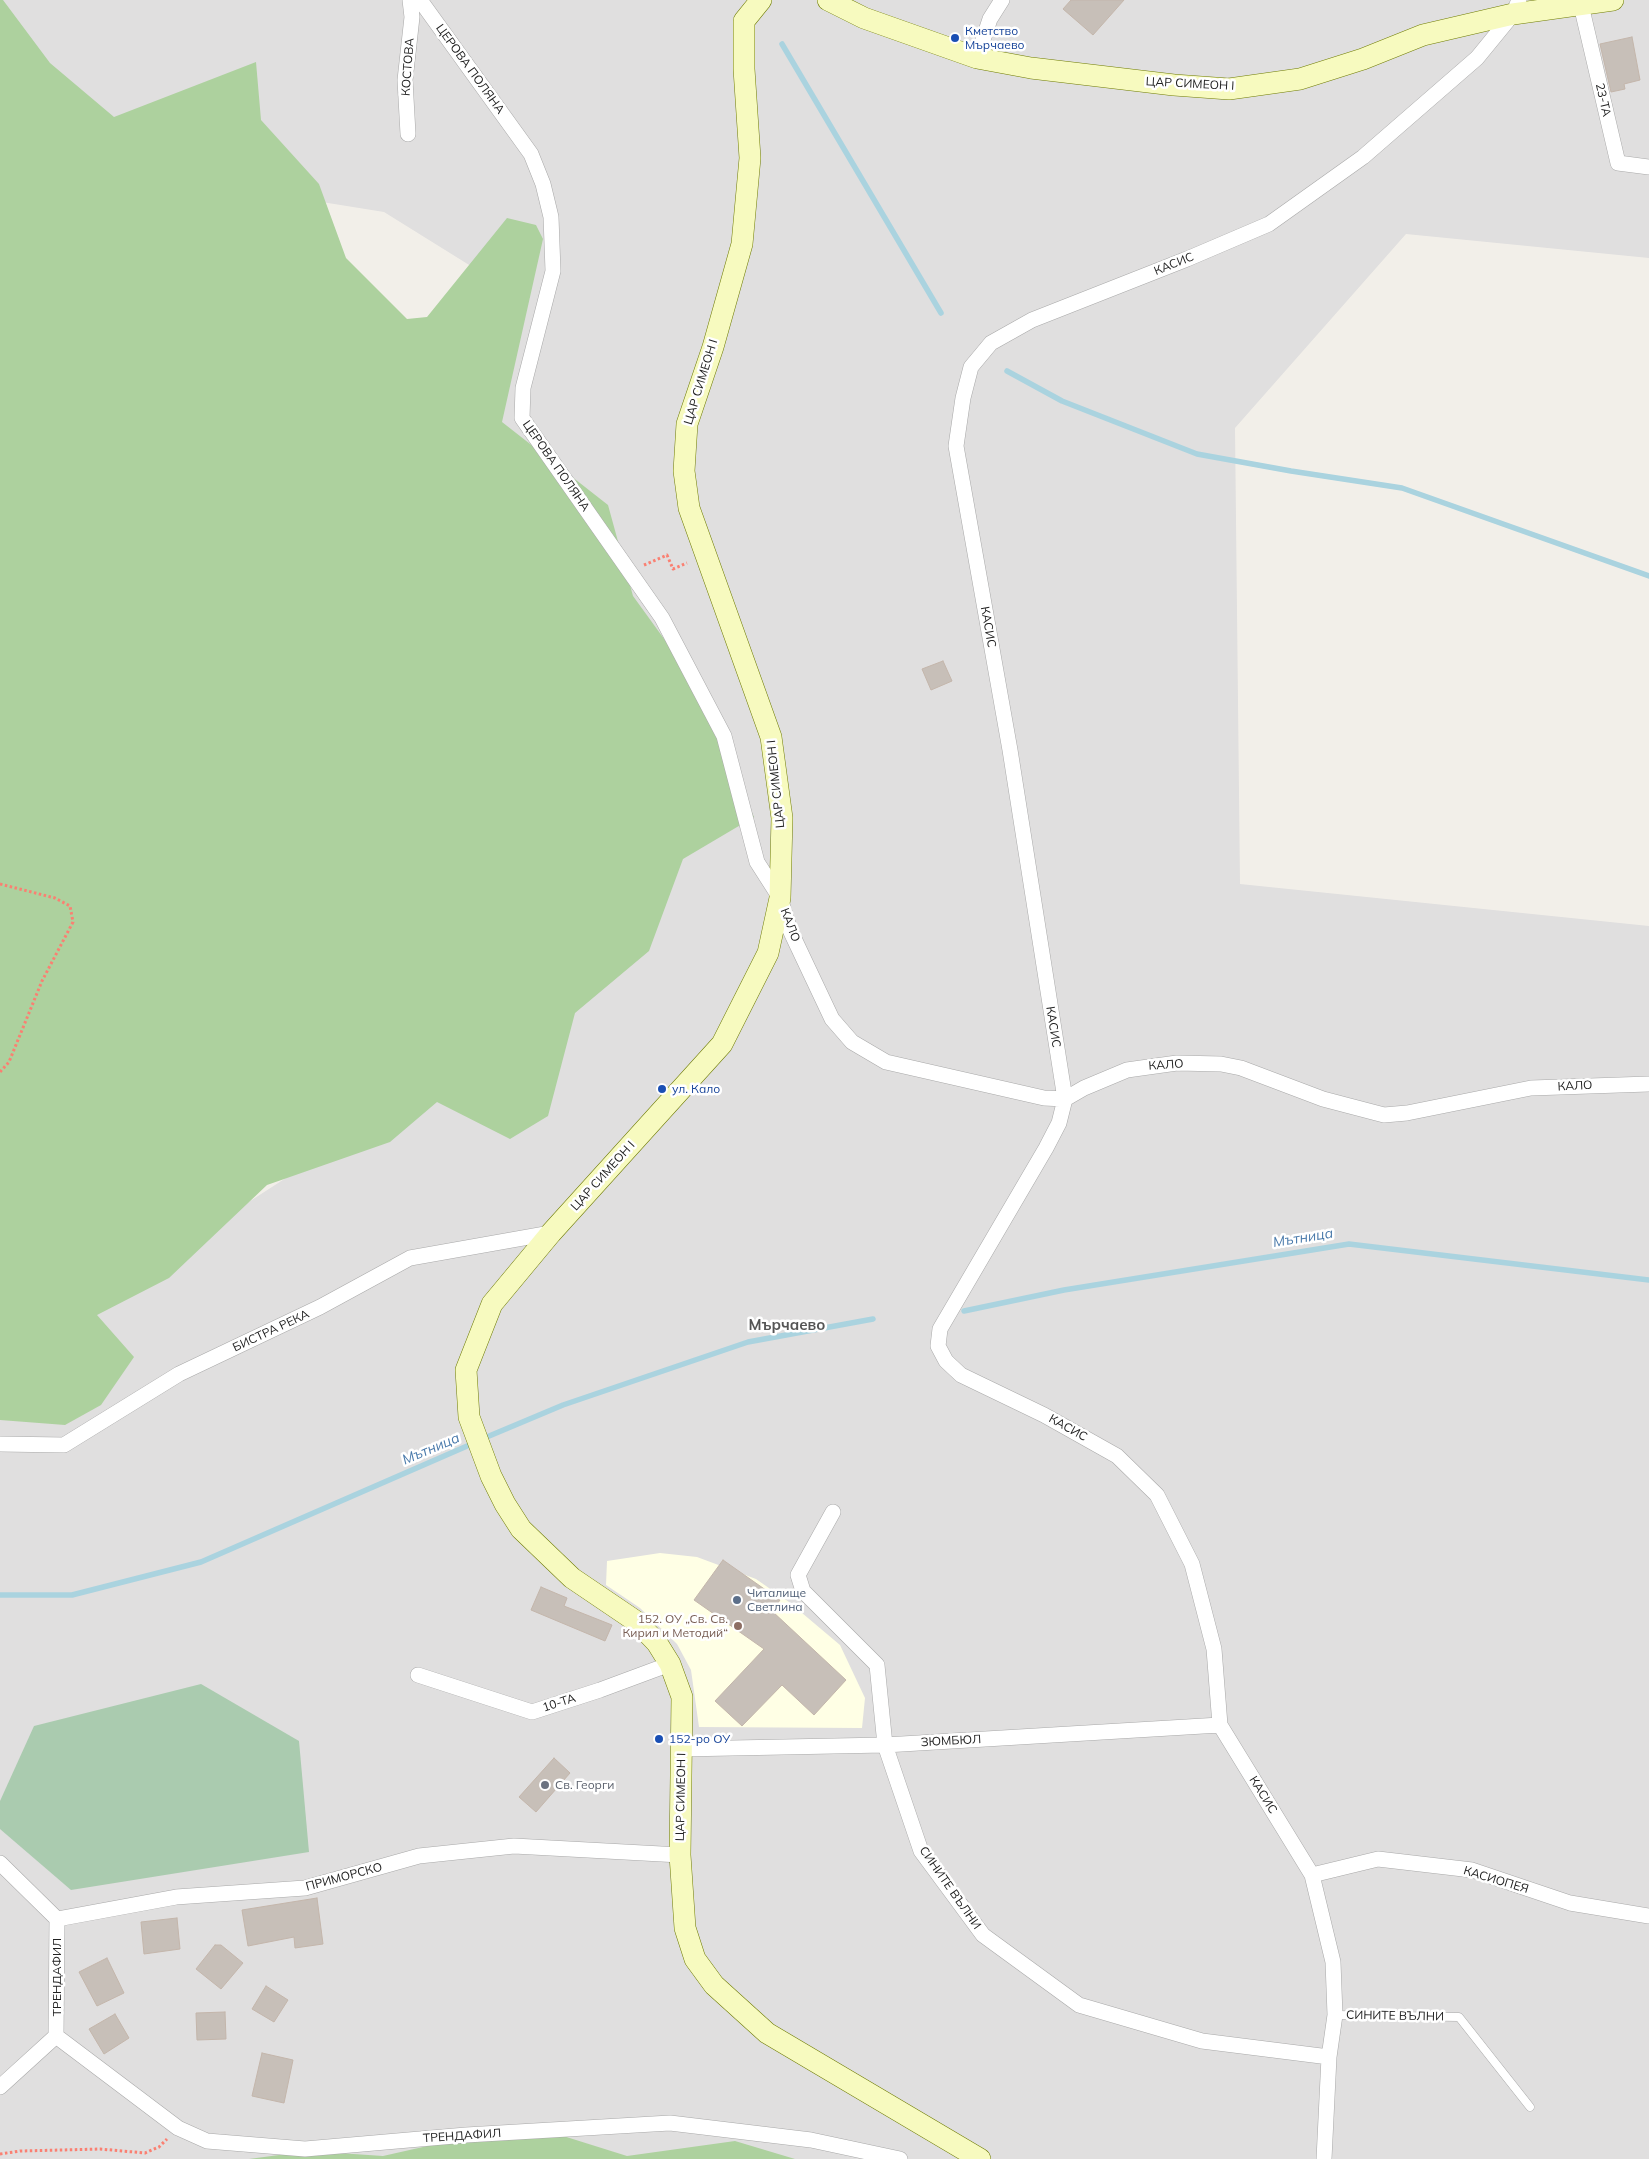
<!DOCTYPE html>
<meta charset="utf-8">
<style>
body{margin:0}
canvas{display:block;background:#f2efe9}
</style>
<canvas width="1649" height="2159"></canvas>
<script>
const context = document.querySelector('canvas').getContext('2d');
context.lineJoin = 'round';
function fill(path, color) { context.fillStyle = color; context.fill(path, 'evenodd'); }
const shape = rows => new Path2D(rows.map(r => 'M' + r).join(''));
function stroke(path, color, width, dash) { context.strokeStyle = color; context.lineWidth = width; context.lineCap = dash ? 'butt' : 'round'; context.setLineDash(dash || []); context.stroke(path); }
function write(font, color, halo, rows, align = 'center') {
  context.font = font + ' Mulish,sans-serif'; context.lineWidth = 5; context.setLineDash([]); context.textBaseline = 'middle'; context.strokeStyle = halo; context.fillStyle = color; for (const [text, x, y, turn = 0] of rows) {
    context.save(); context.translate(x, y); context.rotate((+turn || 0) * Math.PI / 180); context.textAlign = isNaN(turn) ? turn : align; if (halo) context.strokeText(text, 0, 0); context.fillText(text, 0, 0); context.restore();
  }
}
fill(shape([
 [0,0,1649,0,1649,258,1406,234,1235,428,1240,884,1649,926,1649,2159,0,2159,0,1357,10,1356,413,1096,517,513,474,268,384,212,210,184,0,44]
]), '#e0dfdf');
fill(shape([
 [660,1553,697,1557,756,1579,789,1602,840,1645,865,1698,862,1728,699,1727,691,1670,677,1644,640,1608,606,1585,607,1561]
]), '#ffffe5');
fill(shape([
 [0,0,3,0,50,63,114,117,256,62,261,120,319,184,346,258,407,319,427,317,507,218,536,225,543,239,502,422,608,505,633,596,688,672,754,817,683,859,649,951,575,1013,548,1116,510,1139,437,1102,390,1142,267,1185,169,1278,97,1315,134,1357,101,1405,65,1425,0,1420],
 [525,2124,627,2156,735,2141,795,2159,249,2159,309,2151,383,2156]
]), '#add19e');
fill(shape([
 [201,1684,299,1741,309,1852,71,1890,0,1829,0,1801,34,1726]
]), '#aacbaf');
stroke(shape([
 [782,44,941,313],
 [1007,371,1062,401,1197,454,1291,471,1402,488,1649,576],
 [964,1311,1064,1290,1349,1244,1649,1280],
 [482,1439,563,1405,748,1342,873,1319],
 [0,1595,72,1595,201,1562,474,1443]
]), '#aad3df', 5.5);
const building = shape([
 [1071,0,1124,0,1093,35,1063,9,1071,0],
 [1632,37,1640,80,1624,84,1625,89,1611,92,1600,44,1632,37],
 [943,661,952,681,931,690,922,669,943,661],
 [723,1560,780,1600,772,1611,846,1680,814,1715,782,1685,742,1726,715,1701,764,1649,694,1600,723,1560],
 [541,1587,567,1598,564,1606,612,1625,605,1641,531,1610,541,1587],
 [554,1758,570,1773,536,1812,519,1797,554,1758],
 [317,1898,323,1944,295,1948,294,1937,248,1946,242,1910,317,1898],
 [177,1918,180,1949,144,1954,141,1922,177,1918],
 [215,1945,221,1945,243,1963,221,1989,196,1969,215,1945],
 [107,1958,124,1993,97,2006,79,1972,107,1958],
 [266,1986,288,2000,274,2022,252,2009,266,1986],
 [225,2012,226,2039,197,2040,196,2013,225,2012],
 [115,2014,129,2038,104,2054,89,2029,115,2014],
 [262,2053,293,2060,284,2103,252,2096,262,2053]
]);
fill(building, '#c7bfb8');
stroke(building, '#c4b6ab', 1);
const lane = shape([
 [1335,2015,1459,2017,1530,2107]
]);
const street = shape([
 [420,0,531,154,543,184,551,217,553,271,523,388,522,418,662,618,724,736,757,862,780,898,790,930,832,1019,852,1042,886,1062,1044,1098,1065,1099,1084,1088,1127,1070,1177,1063,1221,1064,1241,1068,1323,1099,1384,1115,1407,1113,1531,1088,1649,1084],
 [1581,5,1618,163,1649,167],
 [977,58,990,19,1002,0],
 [408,134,405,80,412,17,410,0],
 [0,1444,64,1445,179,1374,320,1307,410,1258,551,1233],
 [833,1512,798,1575,803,1591,877,1665,885,1745,921,1851,983,1935,1079,2005,1202,2041,1329,2057],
 [418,1675,532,1712,600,1690,670,1664],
 [682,1749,885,1745,1220,1725],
 [0,1863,57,1919,176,1897,305,1888,419,1856,514,1846,680,1855],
 [1312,1875,1378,1859,1472,1870,1570,1903,1649,1916],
 [56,2036,178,2128,207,2141,305,2149,466,2135,670,2123,811,2140,900,2159],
 [0,2087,56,2036,57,1919],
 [1324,2159,1329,2057,1335,2015,1333,1962,1312,1875,1220,1725,1214,1649,1192,1564,1157,1495,1117,1456,1044,1415,961,1375,946,1361,938,1346,940,1329,1046,1148,1059,1123,1065,1099,1010,750,956,446,963,398,971,367,991,343,1032,320,1187,259,1269,224,1363,157,1477,58,1513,14,1519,0]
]);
const secondary = shape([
 [761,0,744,21,744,69,750,158,742,244,713,347,687,424,684,471,689,508,771,737,782,818,780,898,768,953,722,1044,551,1233,492,1304,466,1370,469,1417,491,1476,505,1504,521,1529,572,1578,637,1622,657,1643,670,1664,682,1697,680,1855,685,1928,695,1959,714,1985,767,2033,980,2159],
 [828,0,864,18,977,58,1031,68,1174,85,1229,89,1300,79,1363,59,1423,35,1513,14,1613,0]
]);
stroke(lane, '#a9a9a9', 9);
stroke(street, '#a9a9a9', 16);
stroke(secondary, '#707d05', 22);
stroke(shape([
 [644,565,667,555,673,569,687,563],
 [0,884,55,898,70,906,73,922,42,981,9,1062,0,1072],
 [0,2154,20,2151,100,2149,145,2153,159,2147,167,2139]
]), '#fa8072', 3, [2.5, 2.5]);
stroke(lane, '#fff', 8);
stroke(street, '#fff', 15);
stroke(secondary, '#f7fabf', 21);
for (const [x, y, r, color] of [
 [955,38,5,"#1a4fb4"],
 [662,1089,5,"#1a4fb4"],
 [737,1600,5,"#5c6f8a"],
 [738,1626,5,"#8d6e63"],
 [659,1739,5,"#1a4fb4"],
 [545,1785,5,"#6b7280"]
]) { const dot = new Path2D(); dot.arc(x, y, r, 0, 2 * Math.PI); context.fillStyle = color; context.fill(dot); stroke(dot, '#fff', 2); }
write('12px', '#164399', '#fff', [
 ["Кметство",965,31],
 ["Мърчаево",965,45],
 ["ул. Кало",672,1089],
 ["152-ро ОУ",669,1739]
], 'left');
write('12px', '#222', '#fff', [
 ["КОСТОВА",408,67,-86],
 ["ЦЕРОВА ПОЛЯНА",470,69,54],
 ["ЦАР СИМЕОН I",1190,84,3],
 ["23-ТА",1603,100,77],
 ["КАСИС",1174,264,-22],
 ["ЦАР СИМЕОН I",701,382,-73],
 ["ЦЕРОВА ПОЛЯНА",556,466,55],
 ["КАСИС",988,627,80],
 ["ЦАР СИМЕОН I",776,784,-96],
 ["КАЛО",790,925,69],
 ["КАСИС",1053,1027,81],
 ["КАЛО",1166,1065,-4],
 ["КАЛО",1575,1086,-3],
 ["ЦАР СИМЕОН I",603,1176,-48],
 ["БИСТРА РЕКА",271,1331,-25],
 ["КАСИС",1068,1428,29],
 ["10-ТА",559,1703,-18],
 ["ЗЮМБЮЛ",951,1741,-3],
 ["КАСИС",1263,1795,58],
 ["ЦАР СИМЕОН I",681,1797,-89],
 ["ПРИМОРСКО",344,1877,-15],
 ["КАСИОПЕЯ",1496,1880,17],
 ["СИНИТЕ ВЪЛНИ",950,1888,55],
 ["ТРЕНДАФИЛ",57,1977,-90],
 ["СИНИТЕ ВЪЛНИ",1395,2016,1],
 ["ТРЕНДАФИЛ",462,2136,-4]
]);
write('12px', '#4e5e75', '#fff', [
 ["Читалище",747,1593],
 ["Светлина",747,1607]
], 'left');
write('12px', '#785e54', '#fff', [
 ["152. ОУ „Св. Св.",728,1619],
 ["Кирил и Методий“",728,1633]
], 'right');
write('12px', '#5b616d', '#fff', [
 ["Св. Георги",555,1785]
], 'left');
write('italic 14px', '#4a7aab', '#fff', [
 ["Мътница",1303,1238,-9],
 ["Мътница",431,1449,-23]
]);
write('bold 15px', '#555', '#fff', [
 ["Мърчаево",787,1325]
]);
</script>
